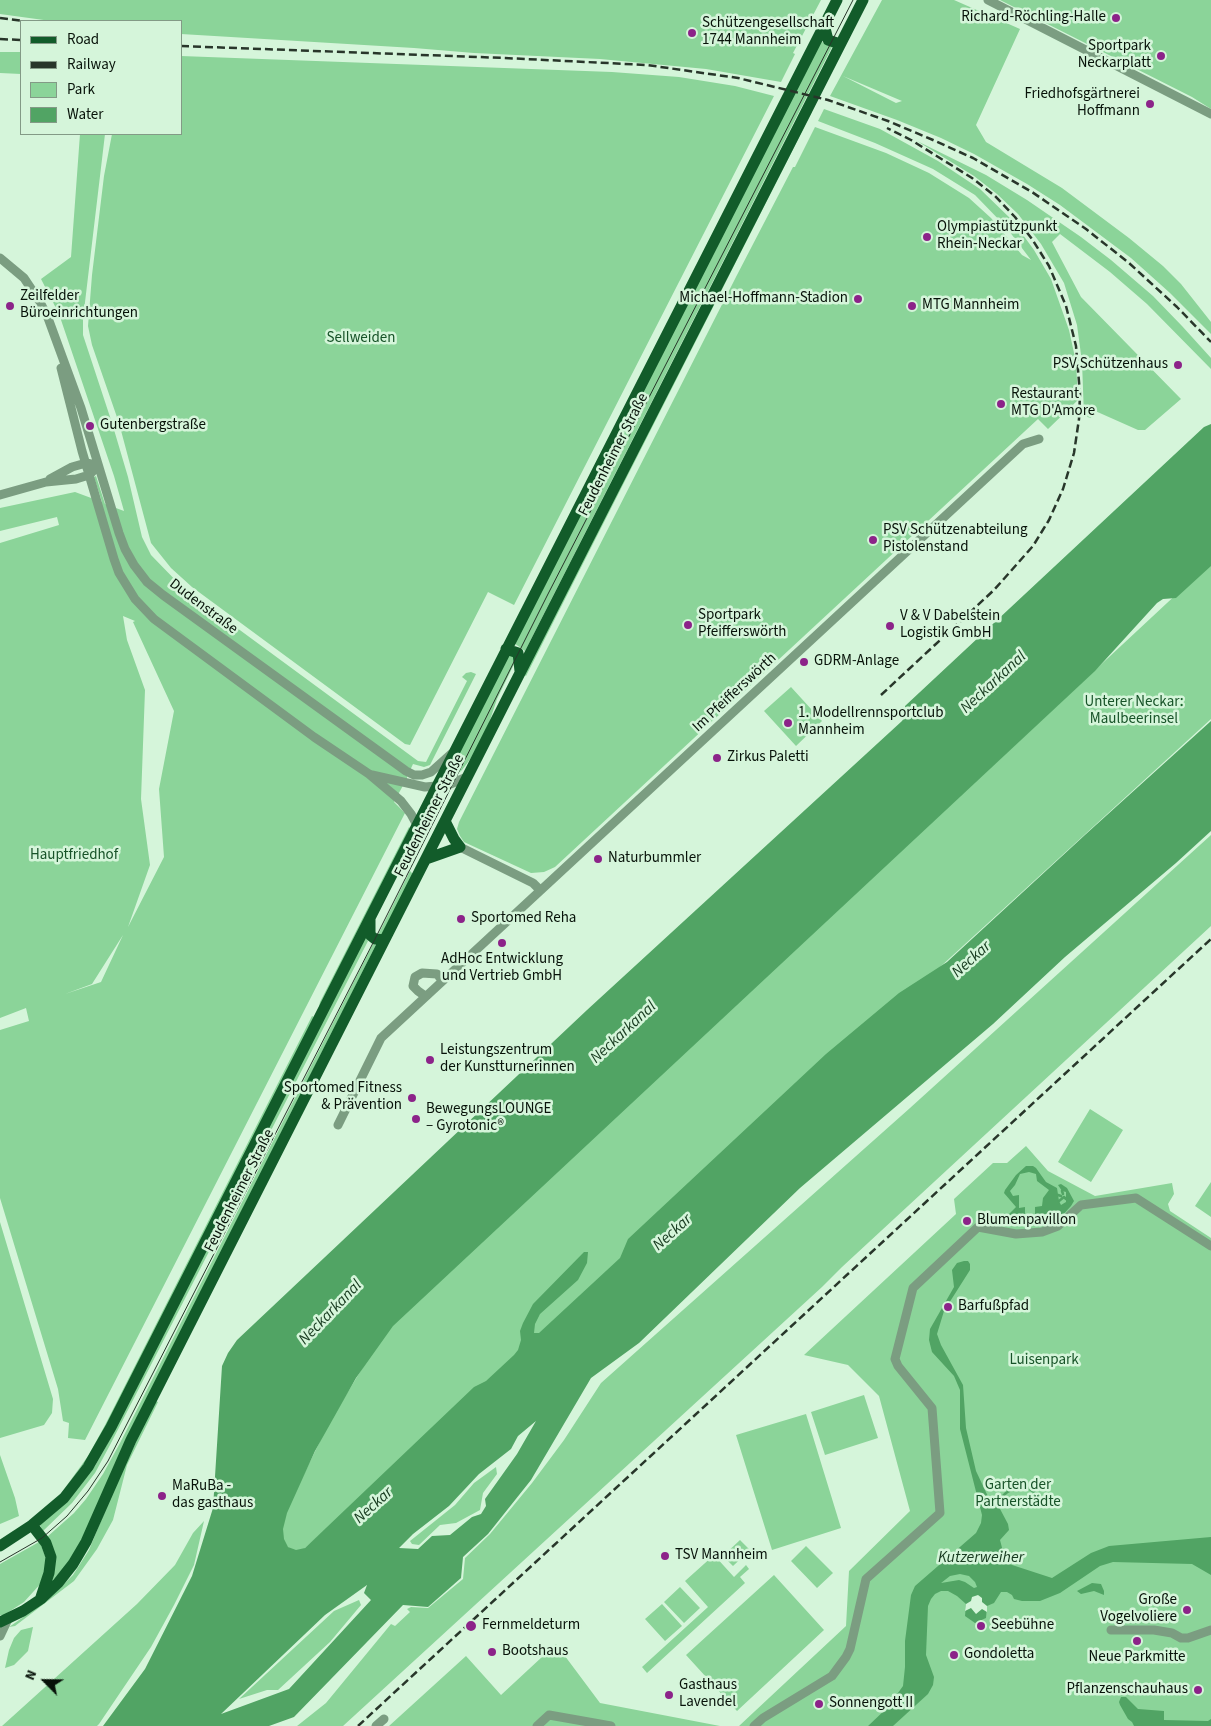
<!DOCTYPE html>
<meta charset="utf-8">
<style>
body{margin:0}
#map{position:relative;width:1211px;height:1726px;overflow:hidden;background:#d5f5da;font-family:"Source Sans 3",sans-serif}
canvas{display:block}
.legend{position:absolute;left:20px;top:20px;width:162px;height:115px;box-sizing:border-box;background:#d5f5da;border:1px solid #839a86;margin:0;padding:6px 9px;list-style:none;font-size:15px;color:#071209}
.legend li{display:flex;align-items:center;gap:10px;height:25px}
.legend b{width:25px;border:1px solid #839a86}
.north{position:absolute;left:20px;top:1656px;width:50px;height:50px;-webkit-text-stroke:4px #d5f5da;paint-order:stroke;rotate:293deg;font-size:14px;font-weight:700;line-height:20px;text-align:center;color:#071209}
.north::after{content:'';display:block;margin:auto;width:18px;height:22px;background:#071209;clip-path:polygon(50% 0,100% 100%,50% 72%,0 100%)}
</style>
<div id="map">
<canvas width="1211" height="1726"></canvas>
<ul class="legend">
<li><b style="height:6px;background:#125c2a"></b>Road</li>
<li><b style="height:6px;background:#28362a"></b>Railway</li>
<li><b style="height:14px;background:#8bd499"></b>Park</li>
<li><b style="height:14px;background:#51a464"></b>Water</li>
</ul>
<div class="north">N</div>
</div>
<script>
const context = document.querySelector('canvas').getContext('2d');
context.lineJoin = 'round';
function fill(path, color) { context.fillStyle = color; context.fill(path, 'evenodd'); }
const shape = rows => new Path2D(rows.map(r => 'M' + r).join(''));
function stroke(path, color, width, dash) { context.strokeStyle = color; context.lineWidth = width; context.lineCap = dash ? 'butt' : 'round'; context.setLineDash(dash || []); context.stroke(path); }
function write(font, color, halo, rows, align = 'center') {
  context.font = font + ' "Source Sans 3",sans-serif'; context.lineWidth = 5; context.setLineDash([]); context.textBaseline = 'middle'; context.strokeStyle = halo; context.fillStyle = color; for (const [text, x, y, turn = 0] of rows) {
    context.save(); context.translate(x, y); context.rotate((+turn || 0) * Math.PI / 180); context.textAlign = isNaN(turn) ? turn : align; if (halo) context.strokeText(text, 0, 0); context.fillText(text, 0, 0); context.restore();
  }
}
fill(shape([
 [0,0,821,0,793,53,795,54,781,82,706,69,600,59,474,53,414,48,181,34,181,21,51,21,0,14],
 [882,0,954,0,1020,29,976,125,986,142,1062,188,1129,238,1163,266,1181,284,1211,322,1211,334,1170,293,1131,258,1060,205,1027,184,974,154,941,138,897,120,830,96],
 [843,76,902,101,896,103],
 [1000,0,1211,0,1211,109,1192,97],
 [820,41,832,47,525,651,514,643],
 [0,52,21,52,21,74,0,73],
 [181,56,612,72,679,77,735,86,774,96,514,605,488,592,410,745,405,744,192,587,171,568,151,543,119,423,92,345,88,326,92,275,104,176,112,134,181,134],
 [824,109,880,129,938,161,980,189,1012,220,1034,250,1051,279,1069,330,1076,362,1078,400,1048,429,1038,419,555,867,544,872,531,873,464,842,460,836,457,829,459,822,737,275,793,167,795,167,815,127,886,153,929,173,969,198,991,218,1022,255,1031,260,1006,227,975,195,933,169,875,143,818,121],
 [811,111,812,112,526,676,524,675],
 [80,134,105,134,83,319,83,335,112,423,128,477,142,537,151,555,184,589,418,761,426,762,467,681,462,677,466,673,471,672,476,674,430,765,424,767,413,764,407,777,407,780,406,780,394,802,405,813,85,1440,68,1438,69,1423,63,1421,58,1389,0,1198,0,1030,29,1021,26,1008,0,1018,0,543,59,525,57,517,0,531,0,508,75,492,102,502,94,477,96,476,105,504,124,511,114,476,59,314,41,279,71,257],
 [123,616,135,621,133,622,174,711,159,789,164,857,128,927,150,865,141,799,145,690,127,640],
 [123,935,101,982,65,994,92,984],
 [917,141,986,175,1027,200,1081,237,1111,260,1153,296,1182,326,1211,358,1211,369,1147,304,1110,272,1060,234,1052,242,1081,297,1181,399,1145,430,1138,430,1093,410,1091,418,1084,416,1082,362,1077,325,1064,283,1041,244,1018,214,997,194,974,176],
 [1211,562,1211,719,303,1550,297,1552,282,1544,280,1523,329,1423,374,1349,387,1330],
 [512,655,516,660,497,699,488,726,471,758,462,770,453,778,445,781,508,656],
 [791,687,822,721,796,746,764,711],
 [409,827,410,828,319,1007,320,1002],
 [1211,835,1211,926,842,1267,822,1287,343,1726,297,1726,326,1703,391,1624,395,1626,410,1612,407,1609,411,1607,428,1608,463,1579,465,1558,490,1534,532,1483,564,1440,601,1383,910,1108],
 [410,871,413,874,381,937,377,937],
 [365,937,368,941,110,1445,95,1473,72,1503,43,1531,40,1525,95,1466,104,1450],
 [373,944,376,945,128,1435,81,1542,74,1556,51,1583,47,1537,74,1513,86,1499,103,1474,120,1443],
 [312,1016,314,1017,105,1428,89,1457,65,1488,88,1456,104,1427],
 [1090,1109,1123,1130,1091,1182,1058,1162],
 [1026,1146,1048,1171,1095,1196,1172,1183,1174,1194,1168,1204,1170,1211,1211,1238,1211,1726,739,1726,846,1626,849,1571,910,1511,879,1396,848,1365,804,1355,956,1214,954,1199,993,1163,1007,1163],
 [1211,1182,1211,1217,1195,1206],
 [0,1222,53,1399,52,1413,44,1425,0,1438],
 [864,1395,878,1438,825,1455,811,1412],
 [155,1401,158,1402,127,1465,113,1520,97,1549,74,1581,15,1626,9,1627,48,1600,73,1575,89,1550,112,1494],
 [806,1414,841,1528,772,1550,736,1435],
 [0,1455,15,1498,19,1516,0,1524],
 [496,1467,497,1474,483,1493,480,1510,456,1523,440,1525,419,1545,412,1544,410,1541,455,1505,474,1483],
 [204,1521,194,1565,174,1605,151,1647,99,1724,97,1726,2,1726,137,1604,175,1565,193,1533],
 [740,1540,750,1550,733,1566,723,1556],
 [39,1542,41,1545,47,1561,43,1581,24,1602,4,1615,0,1615,0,1564],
 [806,1546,833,1573,817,1588,791,1561],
 [714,1555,734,1577,746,1565,749,1569,740,1577,745,1583,647,1673,642,1667,708,1607,685,1581],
 [774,1575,824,1630,737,1711,686,1655],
 [680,1587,700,1608,684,1623,664,1602],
 [359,1600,361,1605,330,1642,278,1690,267,1690,239,1699,334,1611],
 [662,1604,682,1626,665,1641,645,1619],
 [33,1627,28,1651,14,1665,5,1668,9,1650,14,1638,21,1630],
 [556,1644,600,1703,720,1726,389,1726,466,1656,501,1695]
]), '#8bd499');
fill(shape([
 [1211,424,1211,566,1176,598,1163,599,1157,603,1095,671,393,1326,356,1378,315,1451,287,1513,283,1529,284,1539,288,1547,296,1550,305,1548,474,1387,486,1381,514,1355,518,1350,521,1340,520,1331,523,1323,533,1304,584,1252,588,1252,587,1263,578,1280,540,1314,535,1324,534,1333,539,1333,620,1258,628,1239,826,1054,899,993,947,962,1086,834,1211,721,1211,831,1176,863,1065,957,993,1024,800,1188,639,1343,591,1378,531,1480,488,1534,463,1557,461,1578,428,1607,403,1605,294,1717,269,1726,103,1726,145,1669,192,1576,213,1508,222,1366,228,1353,237,1340,587,1010,902,721,906,715,905,706,1204,427],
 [536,1421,517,1454,485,1499,486,1506,481,1514,472,1517,450,1535,432,1536,418,1549,399,1548,413,1534,449,1506,479,1474,511,1449,518,1436],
 [367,1585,364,1593,371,1600,289,1689,221,1714,325,1615],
 [1026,1166,1033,1166,1036,1168,1046,1182,1057,1188,1059,1201,1061,1205,1066,1202,1066,1192,1062,1191,1058,1185,1061,1184,1067,1188,1074,1201,1071,1206,1060,1218,1051,1221,1024,1223,1012,1222,1009,1219,1009,1214,1016,1207,1004,1193,1005,1190,1016,1175],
 [1029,1172,1036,1174,1037,1181,1049,1190,1043,1198,1042,1206,1035,1207,1035,1215,1025,1216,1025,1207,1019,1208,1019,1195,1013,1196,1010,1191,1015,1185,1020,1174],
 [964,1261,968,1261,970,1264,970,1270,944,1311,937,1334,941,1345,963,1385,966,1428,976,1471,992,1505,996,1505,999,1502,1001,1497,999,1507,1008,1524,1009,1530,1000,1540,1006,1563,1052,1578,1091,1553,1109,1546,1211,1537,1211,1575,1192,1564,1113,1562,1100,1566,1060,1593,1040,1601,1022,1601,1014,1599,1012,1595,1007,1592,1001,1592,994,1603,987,1606,986,1618,975,1623,965,1616,966,1604,957,1596,948,1591,941,1591,935,1594,931,1599,928,1606,926,1655,934,1677,933,1685,928,1694,893,1726,868,1726,887,1708,903,1686,905,1667,905,1641,911,1595,915,1586,976,1533,981,1523,982,1515,960,1429,960,1390,954,1376,932,1352,929,1340,930,1329,954,1287,952,1270,957,1263],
 [960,1574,969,1576,975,1582,977,1587,974,1588,965,1582,959,1580,941,1583,950,1576],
 [1092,1583,1101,1584,1104,1591,1104,1595,1094,1591,1081,1594,1077,1591],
 [1121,1697,1126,1697,1138,1709,1164,1711,1164,1720,1208,1721,1211,1719,1211,1726,1134,1726,1132,1722,1128,1719,1120,1705,1119,1702]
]), '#51a464');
fill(shape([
 [978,1595,982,1598,982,1602,987,1606,987,1612,982,1609,976,1614,971,1608,965,1611,966,1604,971,1601,972,1597]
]), '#d5f5da');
stroke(shape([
 [1062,1191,1063,1194],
 [1058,1195,1061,1196],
 [1059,1201,1064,1197,1066,1199],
 [1000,1499,1006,1493,1018,1486,1020,1489,1028,1488,1034,1492]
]), '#51a464', 2.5);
stroke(shape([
 [988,0,1211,114],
 [0,258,24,278,40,302,48,318,81,408,119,533,125,549,134,565,147,582,163,595,406,771,414,775,422,775,431,772,451,754],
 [61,368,82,451,114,559,119,573,135,599,154,619,314,737,369,774,401,801,411,814,417,825],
 [50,479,72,467,86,463,91,464],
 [0,495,46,482,76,479,89,475,93,471],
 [372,775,425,787,448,785,467,777],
 [460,847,533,883,540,890],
 [425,996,418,991,413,986,415,977,422,973,437,974,442,980],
 [338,1125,381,1038,1023,444,1039,439],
 [1111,1630,1154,1630,1172,1633,1181,1638,1188,1638,1211,1630],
 [0,1636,8,1619],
 [376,1726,384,1719],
 [537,1726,549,1715,611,1726],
 [754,1726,763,1718,832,1676,846,1657,850,1649,866,1579,940,1513,932,1408,898,1366,895,1359,913,1288,978,1227,1016,1234,1042,1232,1058,1226,1081,1205,1136,1198,1211,1246]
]), '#7b9d81', 9);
stroke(shape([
 [824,24,828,40,840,44],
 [506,649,518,653,520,671],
 [426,859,460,847,454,839,445,821],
 [370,919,370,935,375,939,384,940],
 [32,1525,46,1543,51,1557,49,1573,41,1597],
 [0,1546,32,1525,64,1498,88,1467,111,1427,837,0],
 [0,1622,23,1611,41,1599,58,1583,73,1564,86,1542,131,1440,520,673,863,0]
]), '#125c2a', 11);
stroke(shape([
 [0,1562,42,1538,67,1516,88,1491,108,1461,375,939,548,594,853,0]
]), '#28362a', 1);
stroke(shape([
 [0,18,23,21],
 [0,39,21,40],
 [181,46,505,58,647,65,738,78,828,100,888,121,933,140,973,158,1032,192,1086,229,1129,263,1177,307,1211,342],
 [881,695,994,590,1033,546,1049,520,1063,489,1074,453,1079,419,1080,394,1076,346,1066,306,1049,266,1032,239,1015,217,995,196,972,178,911,140,887,128],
 [358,1726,1211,939]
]), '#28362a', 2.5, [8, 4]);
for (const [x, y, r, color] of [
 [1116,18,5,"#8c2389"],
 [692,33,5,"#8c2389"],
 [1161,56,5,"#8c2389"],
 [1150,104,5,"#8c2389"],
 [927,237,5,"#8c2389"],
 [858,299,5,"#8c2389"],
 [10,306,5,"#8c2389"],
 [912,306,5,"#8c2389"],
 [1178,365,5,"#8c2389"],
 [1001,404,5,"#8c2389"],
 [90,426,5,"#8c2389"],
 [873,540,5,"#8c2389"],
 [688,625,5,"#8c2389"],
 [890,626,5,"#8c2389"],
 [804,662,5,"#8c2389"],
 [788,723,5,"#8c2389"],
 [717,758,5,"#8c2389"],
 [598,859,5,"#8c2389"],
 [461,919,5,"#8c2389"],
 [502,943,5,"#8c2389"],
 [430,1060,5,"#8c2389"],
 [412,1098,5,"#8c2389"],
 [416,1119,5,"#8c2389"],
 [967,1221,5,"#8c2389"],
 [948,1307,5,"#8c2389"],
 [162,1496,5,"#8c2389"],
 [665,1556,5,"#8c2389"],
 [1187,1610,5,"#8c2389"],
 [471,1626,6,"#8c2389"],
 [981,1626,5,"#8c2389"],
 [1137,1641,5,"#8c2389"],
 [492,1652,5,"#8c2389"],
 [954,1655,5,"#8c2389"],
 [1198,1690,5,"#8c2389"],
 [669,1695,5,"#8c2389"],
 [819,1704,5,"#8c2389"]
]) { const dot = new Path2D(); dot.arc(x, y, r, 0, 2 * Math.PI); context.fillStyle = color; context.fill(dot); stroke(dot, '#d5f5da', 2); }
write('15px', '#071209', '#d5f5da', [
 ["Richard-Röchling-Halle",1106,18,"right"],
 ["Schützengesellschaft",702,24],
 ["1744 Mannheim",702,41],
 ["Sportpark",1151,47,"right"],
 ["Neckarplatt",1151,64,"right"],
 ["Friedhofsgärtnerei",1140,95,"right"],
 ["Hoffmann",1140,112,"right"],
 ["Olympiastützpunkt",937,228],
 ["Rhein-Neckar",937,245],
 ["Zeilfelder",20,297],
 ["Büroeinrichtungen",20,314],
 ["Michael-Hoffmann-Stadion",848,299,"right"],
 ["MTG Mannheim",922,306],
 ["PSV Schützenhaus",1168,365,"right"],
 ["Restaurant",1011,395],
 ["MTG D'Amore",1011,412],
 ["Gutenbergstraße",100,426],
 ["PSV Schützenabteilung",883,531],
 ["Pistolenstand",883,548],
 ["Sportpark",698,616],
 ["Pfeifferswörth",698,633],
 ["V & V Dabelstein",900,617],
 ["Logistik GmbH",900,634],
 ["GDRM-Anlage",814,662],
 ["1. Modellrennsportclub",798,714],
 ["Mannheim",798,731],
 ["Zirkus Paletti",727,758],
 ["Naturbummler",608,859],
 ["Sportomed Reha",471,919],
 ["AdHoc Entwicklung",502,960,"center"],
 ["und Vertrieb GmbH",502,977,"center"],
 ["Leistungszentrum",440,1051],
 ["der Kunstturnerinnen",440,1068],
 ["Sportomed Fitness",402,1089,"right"],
 ["& Prävention",402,1106,"right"],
 ["BewegungsLOUNGE",426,1110],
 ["– Gyrotonic®",426,1127],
 ["Blumenpavillon",977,1221],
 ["Barfußpfad",958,1307],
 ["MaRuBa -",172,1487],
 ["das gasthaus",172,1504],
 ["TSV Mannheim",675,1556],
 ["Große",1177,1601,"right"],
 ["Vogelvoliere",1177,1618,"right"],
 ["Fernmeldeturm",482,1626],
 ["Seebühne",991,1626],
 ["Bootshaus",502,1652],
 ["Gondoletta",964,1655],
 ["Neue Parkmitte",1137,1658,"center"],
 ["Gasthaus",679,1686],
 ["Lavendel",679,1703],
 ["Pflanzenschauhaus",1188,1690,"right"],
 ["Sonnengott II",829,1704]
], 'left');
write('15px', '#175328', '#d5f5da', [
 ["Sellweiden",361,339],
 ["Unterer Neckar:",1134,703],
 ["Maulbeerinsel",1134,720],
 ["Hauptfriedhof",74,856],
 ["Luisenpark",1044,1361],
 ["Garten der",1018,1486],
 ["Partnerstädte",1018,1503]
]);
write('15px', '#071209', '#d5f5da', [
 ["Feudenheimer Straße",614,455,-63],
 ["Dudenstraße",203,607,37],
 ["Im Pfeifferswörth",735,693,-43],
 ["Feudenheimer Straße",430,816,-63],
 ["Feudenheimer Straße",240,1191,-63]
]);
write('italic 16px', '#16391e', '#d5f5da', [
 ["Neckarkanal",994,683,-43],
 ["Neckar",972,960,-42],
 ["Neckarkanal",624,1033,-43],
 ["Neckar",673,1233,-42],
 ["Neckarkanal",331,1313,-46],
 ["Neckar",374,1506,-42],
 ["Kutzerweiher",981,1558]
]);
</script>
